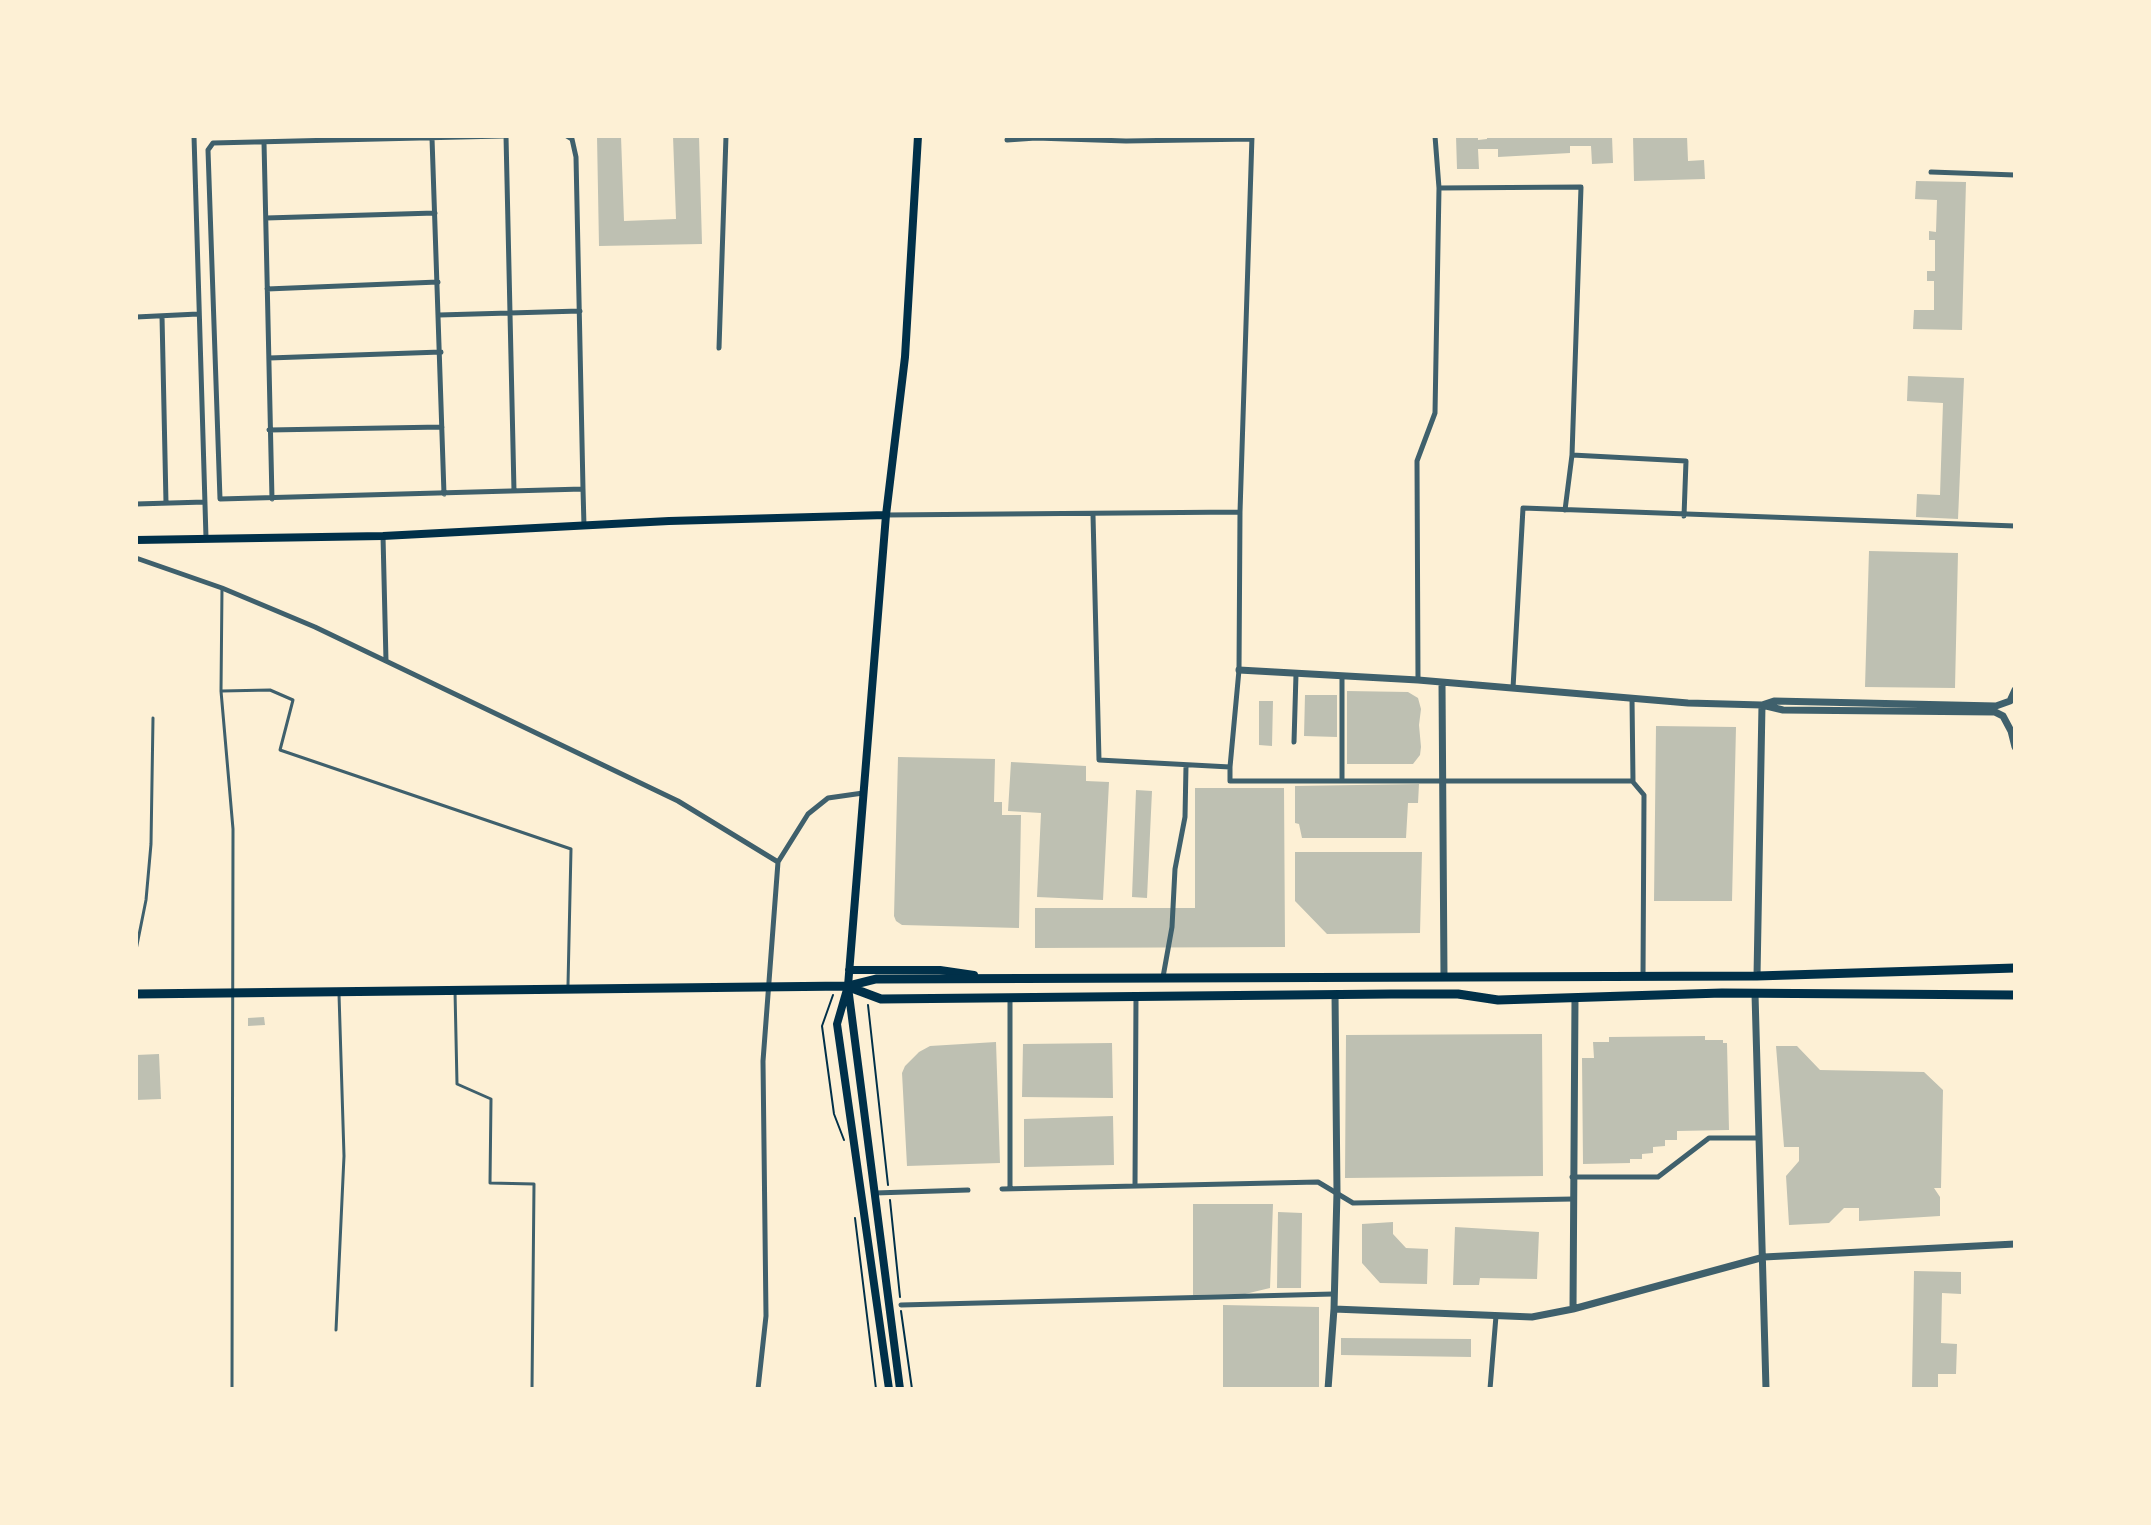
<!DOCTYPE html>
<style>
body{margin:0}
#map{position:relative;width:2151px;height:1525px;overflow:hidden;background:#fdf0d5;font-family:Karla,sans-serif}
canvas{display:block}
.frame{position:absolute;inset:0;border:138px solid #fdf0d5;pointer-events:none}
</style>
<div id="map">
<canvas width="2151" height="1525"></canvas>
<div class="frame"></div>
</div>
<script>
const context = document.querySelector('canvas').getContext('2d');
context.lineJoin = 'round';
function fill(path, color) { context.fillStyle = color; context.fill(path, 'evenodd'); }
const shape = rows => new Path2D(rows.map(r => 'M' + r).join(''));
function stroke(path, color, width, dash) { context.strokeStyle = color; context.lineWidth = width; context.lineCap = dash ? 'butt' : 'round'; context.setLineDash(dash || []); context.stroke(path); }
fill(shape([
 [597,136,621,136,624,221,676,219,673,136,699,136,702,244,599,246],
 [1456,136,1478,136,1478,140,1487,139,1487,136,1612,136,1613,163,1592,164,1591,146,1570,146,1570,153,1498,157,1498,149,1478,149,1479,169,1457,169],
 [1633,136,1687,136,1688,161,1704,160,1705,179,1634,181],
 [1916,181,1966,182,1962,330,1913,329,1914,310,1934,310,1934,281,1927,281,1927,271,1935,271,1935,240,1929,240,1929,231,1936,232,1937,200,1915,199],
 [1908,376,1964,378,1958,519,1916,517,1917,494,1940,495,1943,403,1907,401],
 [1869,551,1958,553,1955,688,1865,687],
 [1347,691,1408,692,1418,698,1421,709,1419,725,1421,747,1420,755,1413,764,1347,764],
 [1305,695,1337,695,1337,737,1304,736],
 [1259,701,1273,701,1272,746,1259,745],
 [1656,726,1736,727,1732,901,1654,901],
 [898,757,995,759,994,802,1002,802,1002,815,1021,815,1019,928,902,925,896,921,894,916],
 [1011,762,1086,766,1086,781,1109,782,1103,900,1037,897,1041,813,1008,811],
 [1419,784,1418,803,1408,803,1406,838,1302,838,1299,824,1295,823,1295,786],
 [1195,788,1284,788,1285,947,1035,948,1035,908,1195,908],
 [1136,790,1152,791,1147,898,1132,897],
 [1295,852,1422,852,1420,933,1327,934,1295,901],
 [264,1017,265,1025,248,1026,248,1018],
 [1542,1034,1543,1176,1345,1178,1346,1035],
 [1705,1036,1705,1040,1723,1040,1723,1043,1727,1043,1729,1130,1677,1131,1677,1140,1665,1140,1665,1146,1653,1147,1653,1153,1642,1154,1642,1159,1630,1159,1630,1163,1583,1164,1582,1058,1594,1058,1593,1042,1609,1042,1609,1037],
 [996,1042,1000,1163,907,1166,902,1073,905,1066,919,1052,930,1046],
 [1112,1043,1113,1098,1022,1097,1023,1044],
 [1776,1046,1797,1046,1820,1070,1924,1072,1943,1090,1941,1188,1934,1188,1940,1197,1940,1216,1859,1221,1859,1208,1844,1208,1829,1223,1789,1225,1786,1176,1799,1161,1799,1147,1784,1147],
 [159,1054,161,1099,136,1100,136,1055],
 [1113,1116,1114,1165,1024,1167,1024,1119],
 [1193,1204,1273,1204,1270,1288,1245,1294,1193,1295],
 [1278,1212,1302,1213,1301,1288,1277,1288],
 [1393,1222,1393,1234,1406,1248,1428,1249,1427,1284,1380,1283,1362,1263,1362,1224],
 [1455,1227,1539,1232,1537,1279,1480,1278,1479,1285,1453,1285],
 [1914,1271,1961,1272,1961,1294,1942,1293,1941,1343,1957,1344,1956,1374,1938,1374,1938,1389,1912,1389],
 [1223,1305,1319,1307,1319,1389,1223,1389],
 [1341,1338,1471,1339,1471,1357,1341,1355]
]), '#bec0b2');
stroke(shape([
 [833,995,822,1026,834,1114,844,1140],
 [868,1005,888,1185],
 [890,1200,900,1297],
 [855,1218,876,1389],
 [901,1311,912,1389]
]), '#003049', 2);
stroke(shape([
 [222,588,221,691,233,829,232,1389],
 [222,691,270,690,293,700,280,750,571,849,568,985],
 [136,950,146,900,151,844,153,718],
 [455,991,457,1084,491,1099,490,1183,534,1184,532,1389],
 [336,1330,344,1156,339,994]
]), '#3f606c', 3);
stroke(shape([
 [194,136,206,538],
 [502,136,213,143,208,150,220,499,583,489,576,157,572,139,567,136],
 [506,136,514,491],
 [432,138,444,494],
 [1007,140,1036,138,1126,141,1252,139],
 [264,142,272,499],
 [1931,172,2015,175],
 [1439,188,1581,187,1572,455,1565,510],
 [266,218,435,213],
 [267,289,438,282],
 [439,315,580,311],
 [162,316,166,503],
 [136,317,198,314],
 [719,348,726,136],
 [269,358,441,352],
 [269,430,442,427],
 [1572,455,1686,461,1684,516],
 [583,489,584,526],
 [136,504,205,502],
 [886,515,1240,512],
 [1093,515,1099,760,1230,767,1239,670,1240,512,1252,136],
 [383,536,386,661],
 [136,558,222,588,315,627,678,801,778,862,763,1061,766,1316,758,1389],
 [1418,680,1417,461,1435,413,1439,188,1435,136],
 [1513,688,1523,508,2015,526],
 [1632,698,1633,782,1644,795,1643,977],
 [1294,742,1296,674],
 [1230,767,1230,781,1633,781],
 [1342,778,1342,676],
 [778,862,808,814,828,798,863,793],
 [1163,977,1172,927,1175,869,1185,817,1186,766],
 [1010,998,1010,1189],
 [1572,1177,1658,1177,1709,1138,1759,1138],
 [1135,1186,1136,995],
 [1002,1189,1318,1182,1353,1203,1573,1199],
 [875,1193,968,1190],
 [901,1305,1333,1294],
 [1490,1389,1496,1316]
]), '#3f606c', 5);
stroke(shape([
 [1239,670,1418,680,1688,703,1762,705,1783,710,1995,712,2003,716,2011,731,2015,747],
 [1442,683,1444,977],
 [1762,705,1774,701,1996,706,2010,701,2015,690],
 [1757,976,1762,705],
 [1755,994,1766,1389],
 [1334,1309,1532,1317,1573,1309,1764,1257,2015,1244],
 [1573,1309,1575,998],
 [1328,1389,1334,1309,1337,1192,1335,994]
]), '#3f606c', 7);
stroke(shape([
 [136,540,383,536,669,521,886,515],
 [849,970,940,970,974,975],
 [848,987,900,1389],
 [889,1389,837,1024,848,986,886,515,905,357,918,136]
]), '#003049', 8);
stroke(shape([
 [849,987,881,999,1391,994,1458,994,1498,1000,1722,993,2015,995],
 [136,994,848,986,876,979,1757,976,2015,968]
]), '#003049', 9);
</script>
